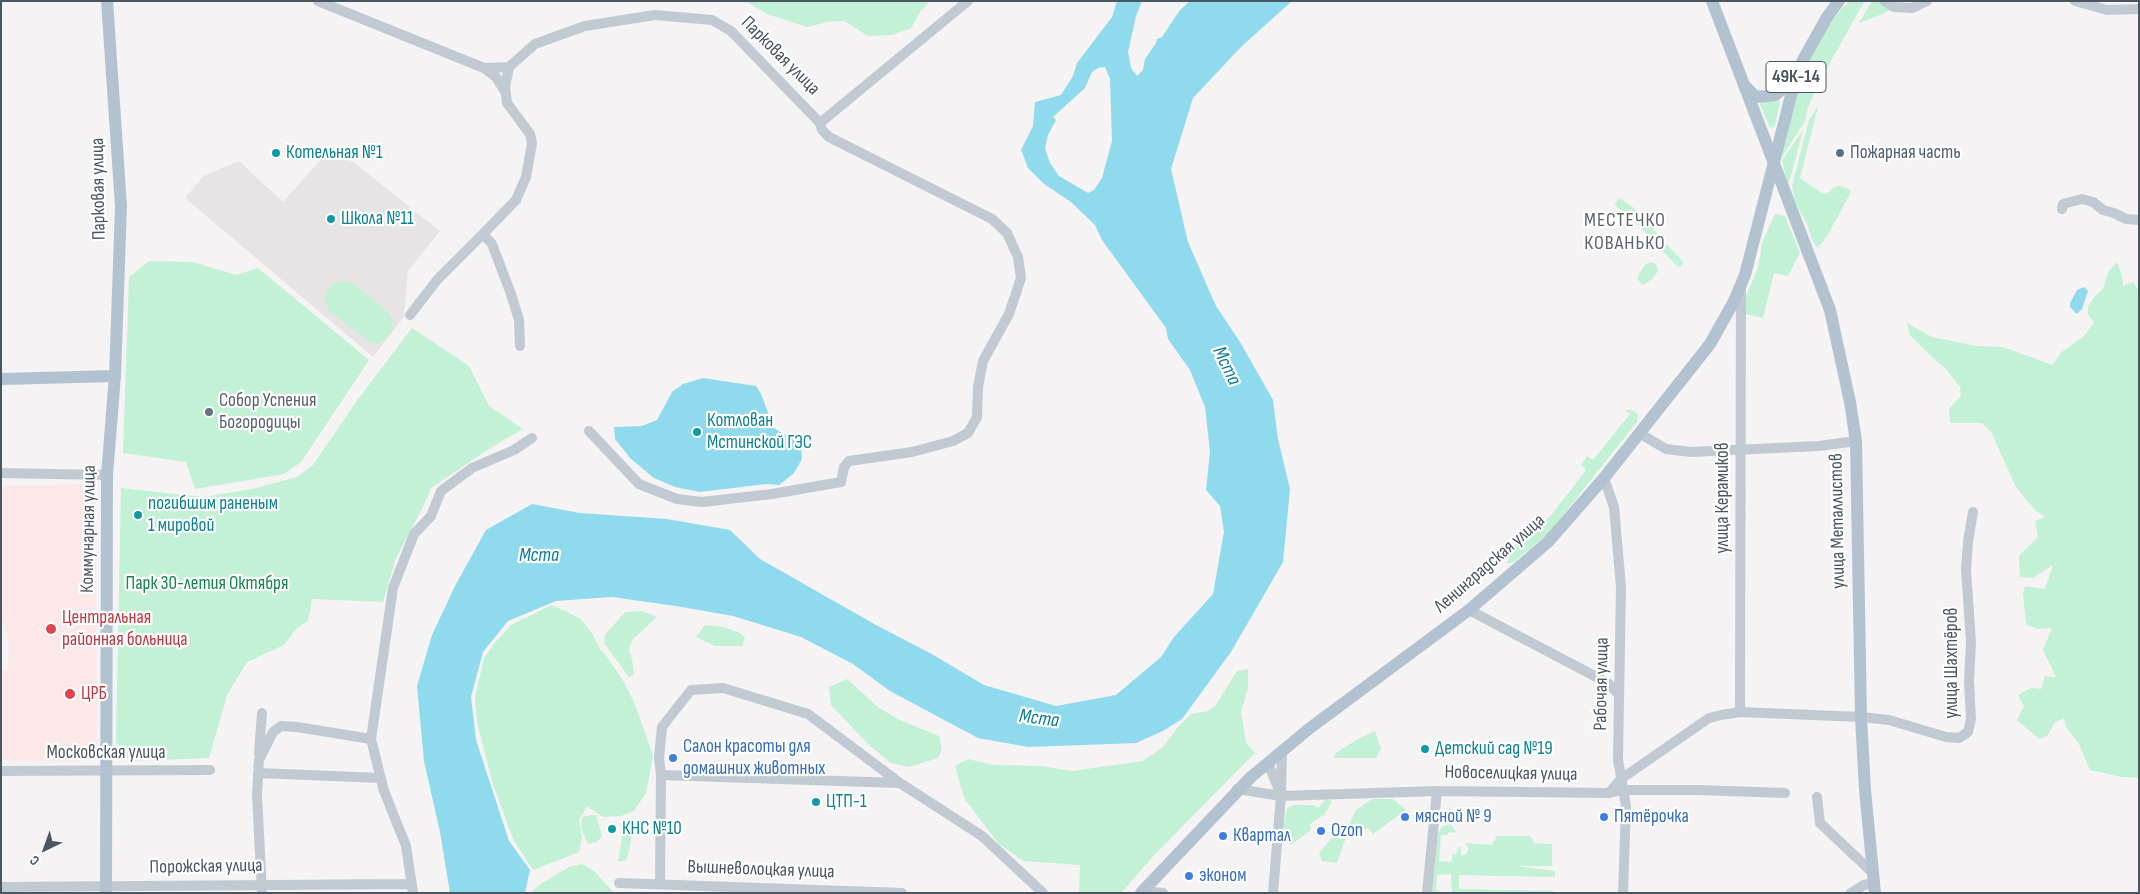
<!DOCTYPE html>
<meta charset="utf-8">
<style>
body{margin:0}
#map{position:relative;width:2140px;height:894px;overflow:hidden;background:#f5f3f3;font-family:"Sofia Sans Condensed",sans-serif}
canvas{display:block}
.frame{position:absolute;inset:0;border:2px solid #4a5661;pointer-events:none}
.north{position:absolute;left:20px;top:824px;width:50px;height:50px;-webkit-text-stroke:4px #fff;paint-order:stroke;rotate:222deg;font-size:14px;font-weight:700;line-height:20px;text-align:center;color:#4a5661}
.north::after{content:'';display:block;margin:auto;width:18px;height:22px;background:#4a5661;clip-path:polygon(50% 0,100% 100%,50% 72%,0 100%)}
</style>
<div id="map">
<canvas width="2140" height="894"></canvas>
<div class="frame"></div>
<div class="north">С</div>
</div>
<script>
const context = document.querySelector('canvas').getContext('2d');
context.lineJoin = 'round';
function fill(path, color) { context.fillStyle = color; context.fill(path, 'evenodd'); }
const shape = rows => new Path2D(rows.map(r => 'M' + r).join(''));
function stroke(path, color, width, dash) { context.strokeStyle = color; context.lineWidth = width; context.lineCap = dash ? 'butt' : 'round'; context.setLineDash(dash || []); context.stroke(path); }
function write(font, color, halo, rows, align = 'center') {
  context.font = font + ' "Sofia Sans Condensed",sans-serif'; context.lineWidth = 4.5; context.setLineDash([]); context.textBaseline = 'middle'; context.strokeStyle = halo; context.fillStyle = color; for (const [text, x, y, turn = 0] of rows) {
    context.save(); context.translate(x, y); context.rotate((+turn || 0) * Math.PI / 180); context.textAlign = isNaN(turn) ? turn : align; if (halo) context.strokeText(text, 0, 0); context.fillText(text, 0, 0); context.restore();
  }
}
fill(shape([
 [333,146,440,231,408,271,404,317,373,357,185,198,204,176,239,161,283,202]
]), '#e6e4e5');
fill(shape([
 [96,484,97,749,80,762,1,760,1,670,8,670,9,642,1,615,1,486]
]), '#fce8e6');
fill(shape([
 [745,1,930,1,920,12,911,28,892,35,868,36,844,21,828,22,807,27,767,14],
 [1849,1,1864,2,1822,77,1808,107,1805,121,1782,157,1781,156,1795,96,1812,51,1832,20],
 [1872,1,1878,1,1891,9,1885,13,1859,23],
 [1778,99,1780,100,1780,102,1775,126,1770,128,1760,105,1761,102],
 [1818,106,1800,178,1820,192,1827,194,1833,188,1839,186,1849,189,1851,192,1826,238,1817,248,1812,240,1807,224,1795,202,1792,186,1809,120],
 [1803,130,1789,183,1787,183,1782,160],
 [1620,198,1635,209,1683,262,1681,267,1677,266,1635,222,1616,206,1615,203],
 [1775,214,1785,216,1800,253,1788,276,1774,273,1763,318,1745,314,1746,296,1758,268,1762,243],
 [149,261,193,262,236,275,258,268,369,360,301,462,284,474,195,489,186,462,123,453,129,277],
 [1652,262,1657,266,1658,271,1652,279,1643,285,1637,279,1640,272,1646,264],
 [2117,262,2122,275,2123,286,2133,282,2139,291,2139,778,2122,777,2090,770,2079,744,2066,727,2064,718,2055,722,2047,736,2039,739,2017,720,2024,706,2018,695,2031,688,2041,689,2045,676,2056,677,2043,650,2052,628,2037,629,2026,624,2023,593,2025,586,2045,589,2053,565,2033,578,2020,577,2019,556,2038,537,2035,521,2045,517,2036,511,2016,487,1991,432,1982,423,1950,423,1949,409,1961,396,1960,387,1947,370,1932,357,1910,335,1907,323,1932,337,1977,346,2003,347,2052,365,2062,352,2085,335,2094,322,2088,315,2088,307,2095,296,2103,289,2109,271],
 [344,281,354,284,387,312,393,322,393,330,382,342,376,344,370,342,330,312,325,300,327,290,334,283],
 [412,328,469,366,489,406,523,429,492,447,431,488,422,509,396,558,383,602,312,599,308,621,297,628,284,645,247,662,227,695,209,758,132,761,116,742,121,488,203,497,252,489,297,477,313,465,356,402],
 [1625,410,1632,410,1638,414,1637,422,1548,534,1512,563,1507,563,1513,546,1525,532,1530,536,1553,513,1586,470,1581,465,1587,456,1593,460,1630,414],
 [552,605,581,619,593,635,600,650,604,653,621,677,635,704,653,756,646,793,634,811,621,816,603,817,587,806,579,820,582,837,579,852,533,870,513,839,492,781,477,722,475,698,484,658,493,645,511,625],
 [641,611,657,617,632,640,629,651,632,659,634,674,629,677,604,643,605,635,625,612],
 [705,625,723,627,740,633,745,637,742,646,715,646,696,637],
 [1248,669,1248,688,1241,712,1246,743,1255,753,1157,852,1121,893,1079,893,1080,865,1023,861,999,844,964,798,955,766,968,759,994,765,1042,766,1072,771,1143,761,1163,747,1178,727,1191,714,1208,711,1216,705,1237,671],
 [847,679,879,708,900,720,939,736,942,749,938,758,909,767,891,763,869,745,831,705,829,687],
 [1375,731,1381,749,1376,758,1333,758,1337,752,1360,738],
 [1326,799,1332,802,1325,814,1310,824,1311,830,1291,845,1284,838,1284,824,1287,808,1294,805,1313,805,1318,808],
 [1372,799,1393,799,1406,810,1373,834,1368,828,1358,830,1345,840,1337,863,1322,861,1319,853,1336,833,1350,823,1356,810],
 [592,815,596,815,602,836,597,842,588,844,581,828,582,817],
 [627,822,632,829,630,847,626,860,618,862,622,837,621,824],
 [1450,824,1457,833,1449,832,1447,835,1441,835,1439,861,1452,862,1452,854,1456,855,1459,846,1461,847,1461,855,1466,855,1469,849,1465,843,1492,845,1497,836,1530,836,1534,843,1552,844,1552,866,1515,866,1555,871,1555,877,1459,875,1459,889,1554,891,1552,893,1452,893,1451,874,1437,875,1436,890,1444,893,1432,893,1438,833,1443,826],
 [582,864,594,871,614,893,530,893,542,883,569,867]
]), '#c3f1d5');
fill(shape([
 [1117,1,1142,1,1136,16,1128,52,1131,68,1137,76,1143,70,1145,59,1156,43,1157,39,1162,37,1180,10,1190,1,1292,1,1241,47,1193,98,1171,169,1188,242,1216,306,1240,342,1273,400,1278,439,1290,489,1283,562,1231,652,1182,719,1163,731,1136,743,1028,747,978,738,890,691,853,664,801,637,733,616,676,606,612,597,556,601,508,621,483,652,471,697,476,740,509,841,530,870,525,893,450,893,440,832,424,761,417,686,432,635,455,586,486,530,532,504,580,513,667,519,730,530,760,559,876,625,930,653,984,685,1056,706,1116,695,1161,657,1174,637,1213,594,1224,532,1220,506,1206,490,1210,452,1205,407,1190,370,1168,339,1166,328,1102,240,1095,225,1071,202,1044,184,1028,168,1021,150,1033,126,1035,102,1061,95,1073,76,1077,63,1112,17],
 [1105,67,1110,79,1112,141,1102,178,1094,190,1088,193,1059,176,1050,163,1045,148,1048,135,1056,120,1053,117,1085,88,1092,72,1098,68],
 [2084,287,2088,291,2082,309,2077,314,2070,307,2070,303,2077,290],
 [703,378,756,386,761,394,774,428,785,435,796,438,801,445,802,459,794,473,779,485,766,484,700,492,675,487,654,478,630,458,615,439,614,427,642,426,657,420,672,392,683,384]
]), '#90daee');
stroke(shape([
 [318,1,484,68,509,67,535,44,585,26,655,15,712,20,731,31,820,123,822,130,829,137,992,219,1007,233,1018,257,1021,278,1009,314,983,361,978,387,977,417,968,433,953,441,912,452,849,461,844,467,841,482,772,494,702,502,677,499,639,484,589,431],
 [1884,1,1894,7,1912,8,1927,1],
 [2075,1,2107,10,2139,9],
 [509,67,505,87,507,103,530,134,532,143,528,166,526,177,516,200,483,234,492,244,511,294,519,320,520,346],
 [484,68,496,77,506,93],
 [820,123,968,1],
 [2062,209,2063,204,2082,199,2093,202,2103,210,2114,213,2126,219,2139,220],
 [410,315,437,280,483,234],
 [1639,433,1666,449,1691,452,1819,446,1856,441],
 [1,473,107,475],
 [1604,478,1614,507,1621,587,1618,760,1626,806,1623,893],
 [1469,610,1587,672,1609,684,1619,695],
 [1740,712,1741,287],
 [259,754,262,713],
 [1268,763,1279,790],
 [1,771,210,770],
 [258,773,381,778],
 [661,775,899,783],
 [1237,789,1281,796,1437,791,1609,793,1622,790,1699,790,1785,793],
 [1609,793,1621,779,1709,718,1721,715,1740,712,1861,717,1889,720,1946,737,1959,738,1968,732,1971,719,1969,681,1971,642,1966,570,1968,542,1973,512],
 [1817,797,1820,823,1874,874],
 [619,883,902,893],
 [660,884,661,775,659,758,662,727,691,690,723,688,808,714,900,783,982,836,1043,893],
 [1,887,412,884],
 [1142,891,1163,893],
 [262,893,257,794,259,760,273,732,281,726,297,727,371,739],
 [413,893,406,846,384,791,371,739,393,588,414,534,431,516,441,491,472,468,514,450,532,438],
 [1273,893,1281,796,1282,750],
 [1427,893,1437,791],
 [1851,893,1864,885,1874,883]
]), '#c1cad2', 10);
stroke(shape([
 [1712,1,1830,310,1850,402,1856,441,1861,717,1865,790,1875,893],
 [1746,87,1756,97,1775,95,1795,80],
 [1,379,115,376],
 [106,893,107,475,115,376,121,206,107,1],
 [1141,893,1251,777,1310,728,1469,610,1548,542,1604,478,1710,344,1733,303,1745,275,1795,80,1803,60,1827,17,1839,1]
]), '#b3c2d1', 12);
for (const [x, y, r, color] of [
 [276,153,5,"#0f9aa8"],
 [1840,153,5,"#5c6f8a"],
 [331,219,5,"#0f9aa8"],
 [209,412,5,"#6b7280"],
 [697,432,5,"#0f9aa8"],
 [138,515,5,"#0f9aa8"],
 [51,629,6,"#e0444e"],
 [70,694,6,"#e0444e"],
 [1425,749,5,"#0f9aa8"],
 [673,758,5,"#3f7fe0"],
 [816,802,5,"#0f9aa8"],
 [1405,817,5,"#3f7fe0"],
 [1604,817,5,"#3f7fe0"],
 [612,829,5,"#0f9aa8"],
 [1321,831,5,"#3f7fe0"],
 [1223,836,5,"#3f7fe0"],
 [1189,876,5,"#3f7fe0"]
]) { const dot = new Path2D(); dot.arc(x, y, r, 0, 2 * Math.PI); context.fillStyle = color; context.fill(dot); stroke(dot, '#fff', 2); }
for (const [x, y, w] of [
 [1796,77,60]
]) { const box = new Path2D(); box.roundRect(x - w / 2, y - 15.5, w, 31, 4); context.fillStyle = '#fff'; context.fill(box); stroke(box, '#4a5661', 1); }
write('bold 18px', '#4a5661', null, [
 ["49К-14",1796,77]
]);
write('19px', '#4a5661', '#fff', [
 ["Парковая улица",780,56,45],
 ["Парковая улица",99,189,-91],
 ["улица Керамиков",1723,498,-90],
 ["улица Металлистов",1838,521,-91],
 ["Коммунарная улица",89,529,-89],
 ["Ленинградская улица",1490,564,-41],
 ["улица Шахтёров",1952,663,-90],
 ["Рабочая улица",1602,684,-89],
 ["Московская улица",106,753],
 ["Новоселицкая улица",1511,774,1],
 ["Порожская улица",206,867,-1],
 ["Вышневолоцкая улица",761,870,2]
]);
write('19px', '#0d838f', '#fff', [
 ["Котельная №1",286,153],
 ["Школа №11",341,219],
 ["Котлован",707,421],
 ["Мстинской ГЭС",707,443],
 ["погибшим раненым",148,504],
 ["1 мировой",148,526],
 ["Детский сад №19",1435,749],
 ["ЦТП-1",826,802],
 ["КНС №10",622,829]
], 'left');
write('19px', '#4e5e75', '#fff', [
 ["Пожарная часть",1850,153]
], 'left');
write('19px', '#5b616d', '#fff', [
 ["Собор Успения",219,401],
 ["Богородицы",219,423]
], 'left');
write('19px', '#17864f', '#fff', [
 ["Парк 30-летия Октября",207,584]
]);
write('19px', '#be3a42', '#fff', [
 ["Центральная",62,618],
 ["районная больница",62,640],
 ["ЦРБ",81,694]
], 'left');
write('19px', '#366cbe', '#fff', [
 ["Салон красоты для",683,747],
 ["домашних животных",683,769],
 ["мясной № 9",1415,817],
 ["Пятёрочка",1614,817],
 ["Ozon",1331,831],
 ["Квартал",1233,836],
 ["эконом",1199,876]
], 'left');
context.letterSpacing = '1px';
write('20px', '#5f6368', '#fff', [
 ["МЕСТЕЧКО",1625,221],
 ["КОВАНЬКО",1625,244]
]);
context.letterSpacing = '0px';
write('italic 20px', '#0c7c9b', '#fff', [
 ["Мста",1226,366,64],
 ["Мста",539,556],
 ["Мста",1039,719,7]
]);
</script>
